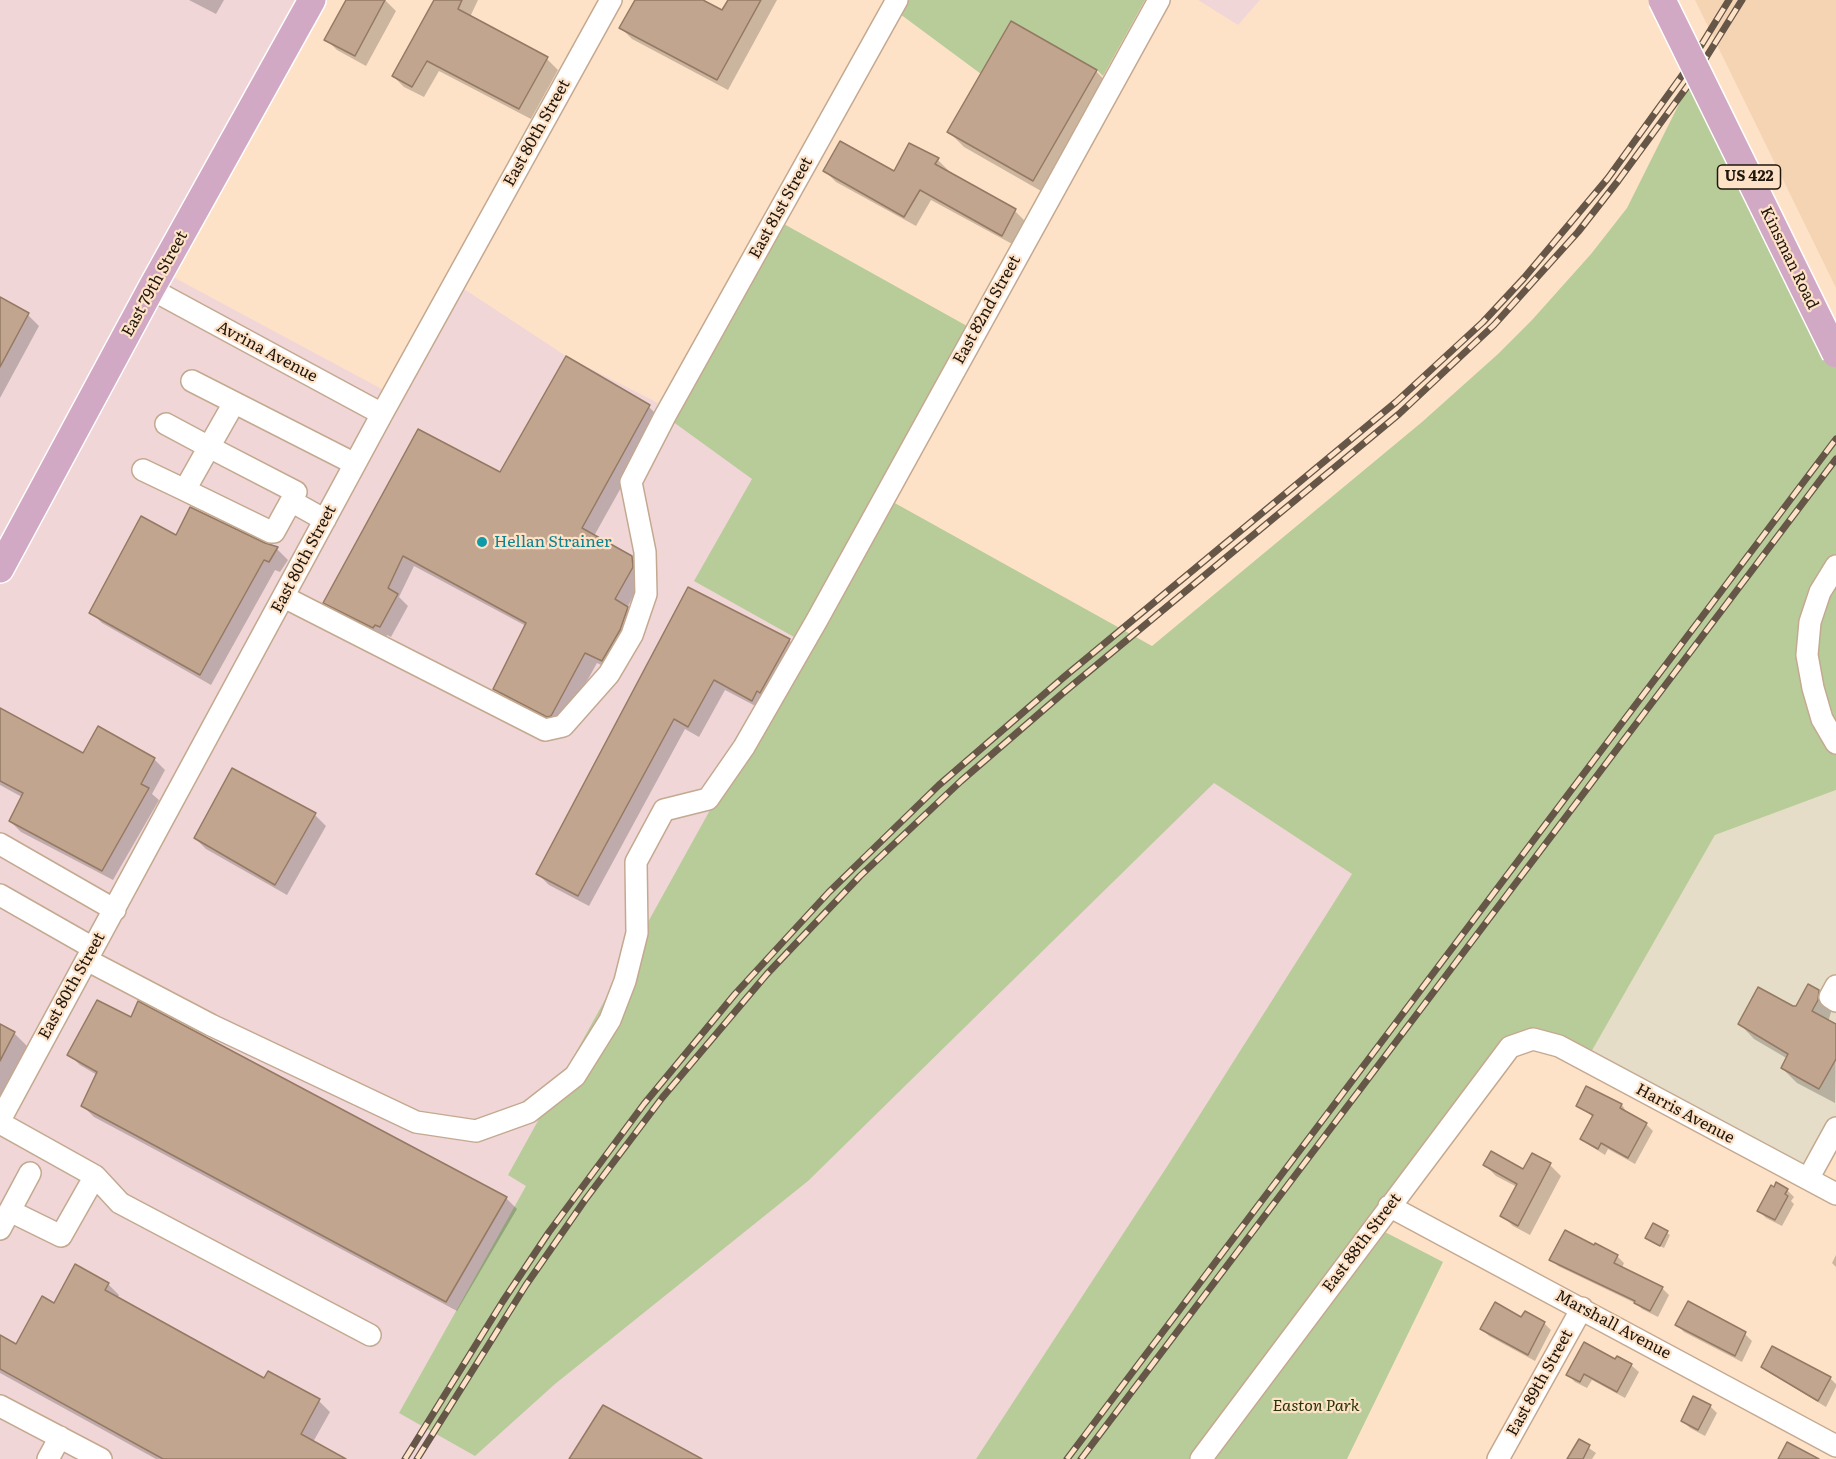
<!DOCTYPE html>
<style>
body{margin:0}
canvas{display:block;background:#fee2c7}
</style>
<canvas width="1836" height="1459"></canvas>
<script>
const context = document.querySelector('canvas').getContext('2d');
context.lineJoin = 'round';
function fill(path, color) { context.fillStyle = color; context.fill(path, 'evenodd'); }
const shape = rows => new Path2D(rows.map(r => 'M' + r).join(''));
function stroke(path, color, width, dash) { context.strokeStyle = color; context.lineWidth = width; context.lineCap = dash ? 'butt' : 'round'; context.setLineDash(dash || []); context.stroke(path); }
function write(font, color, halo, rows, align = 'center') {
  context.font = font + ' Literata,serif'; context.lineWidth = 4.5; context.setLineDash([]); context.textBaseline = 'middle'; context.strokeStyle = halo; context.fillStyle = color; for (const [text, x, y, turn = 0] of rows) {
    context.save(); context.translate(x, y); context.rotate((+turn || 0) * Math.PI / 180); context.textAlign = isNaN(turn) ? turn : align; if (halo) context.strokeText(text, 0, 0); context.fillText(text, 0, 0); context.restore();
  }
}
fill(shape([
 [1836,790,1836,1128,1808,1179,1586,1061,1715,835]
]), '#e5ddc8');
fill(shape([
 [0,0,312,0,162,271,393,395,455,283,566,356,656,402,752,478,1387,897,999,1459,0,1459],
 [1198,0,1260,0,1238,25]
]), '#f1d6d7');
fill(shape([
 [1695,0,1836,0,1836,288]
]), '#f5d4b4');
fill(shape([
 [907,0,1145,0,1103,76,1097,70,981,74,900,14],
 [1696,70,1836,354,1836,790,1715,835,1586,1061,1559,1046,1510,1047,1201,1459,976,1459,1168,1165,1352,874,1214,783,808,1181,555,1384,475,1456,399,1413,526,1186,508,1175,803,642,694,581,752,479,665,416,775,219,976,331,884,497,1152,646,1422,422,1498,354,1532,320,1591,254,1627,208],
 [1383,1231,1443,1262,1347,1459,1215,1459]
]), '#b8cc9a');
fill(shape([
 [189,0,224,0,216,14],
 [348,0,385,0,396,11,366,66,337,50,326,39],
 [436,0,478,0,470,17,547,59,558,70,531,119,439,71,424,97,404,87,393,76],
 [637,0,700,0,723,12,729,0,777,0,728,90,632,39,621,28],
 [1096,71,1110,86,1048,195,964,147,949,132],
 [938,160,949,171,948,173,1015,211,1026,222,1014,245,931,200,916,226,836,182,825,171,894,173],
 [0,299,28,315,39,326,0,398],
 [567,358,649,407,660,418,594,536,631,557,643,568,643,578,627,608,638,620,613,671,597,663,562,726,559,727,506,700,495,689,526,626,414,566,399,597,408,606,391,637,387,635,385,638,336,613,325,602,501,474],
 [177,537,277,549,288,560,280,572,275,570,211,685,102,623,91,612],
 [689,589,789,640,800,651,763,710,725,690,699,737,685,729,589,906,549,885,538,874],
 [0,710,84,755,154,759,165,770,152,794,159,800,113,880,21,832,10,821,22,797,0,785],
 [315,815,326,826,287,895,206,849,195,838],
 [1818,991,1833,1006,1828,1022,1836,1026,1835,1103,1797,1083,1782,1068,1788,1059,1754,1039,1740,1024,1797,1007],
 [0,1025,14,1033,29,1048,0,1103],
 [69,1054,506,1198,517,1209,457,1311,94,1117,83,1106,97,1075,80,1065],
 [1587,1088,1622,1105,1628,1114,1646,1124,1653,1131,1635,1164,1608,1149,1605,1155,1589,1145,1582,1138,1593,1117,1578,1105],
 [1532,1155,1550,1165,1561,1176,1530,1235,1513,1226,1502,1215,1517,1187,1496,1176,1485,1165,1524,1171],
 [1787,1190,1794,1197,1791,1201,1794,1204,1782,1226,1766,1218,1759,1211],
 [1654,1225,1670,1235,1664,1248,1650,1241],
 [1836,1255,1836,1267,1832,1263],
 [1617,1256,1624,1263,1622,1268,1662,1288,1669,1295,1658,1317,1642,1309,1637,1304,1558,1266,1551,1259],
 [108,1284,119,1295,117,1299,264,1380,319,1401,330,1412,313,1442,338,1459,156,1459,0,1373,0,1342,16,1346,55,1305],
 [1689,1303,1745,1334,1752,1341,1742,1362,1684,1332,1677,1325],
 [1522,1319,1544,1323,1551,1330,1535,1361,1489,1336,1482,1329],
 [1618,1358,1631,1365,1639,1372,1625,1398,1592,1380,1587,1388,1575,1382,1568,1375,1616,1361],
 [1763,1366,1830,1378,1836,1384,1836,1387,1826,1407,1770,1373],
 [1710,1406,1717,1413,1705,1436,1690,1428,1683,1421],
 [1579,1441,1596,1453,1592,1459,1569,1459]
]), '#0003');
const building = shape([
 [346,0,385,0,355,56,324,40,346,0],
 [434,0,462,0,458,9,548,57,519,109,427,61,412,87,392,76,434,0],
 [635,0,703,0,722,10,728,0,761,0,717,80,619,28,635,0],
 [1011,21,1097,70,1033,181,947,132,1011,21],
 [840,141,894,171,909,143,939,158,935,164,1016,209,1002,236,920,190,904,217,823,171,840,141],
 [0,297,29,313,0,367,0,297],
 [566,356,650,405,582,528,632,556,633,567,615,599,628,607,620,630,602,661,585,653,551,716,547,717,493,689,526,623,403,556,388,588,398,594,380,627,375,625,373,628,323,603,418,429,500,472,566,356],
 [190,507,265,543,278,547,269,562,264,560,200,675,89,613,141,516,176,535,190,507],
 [688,587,790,639,760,693,757,691,752,701,714,680,688,727,674,719,578,896,536,874,688,587],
 [0,708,83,753,98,726,155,758,141,784,149,788,102,871,9,821,23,793,0,781,0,708],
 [232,768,316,813,275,885,194,838,232,768],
 [1808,984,1819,990,1818,1000,1812,1011,1836,1024,1836,1059,1819,1089,1781,1068,1788,1054,1738,1024,1758,987,1793,1006,1796,1006,1808,984],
 [97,1000,131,1017,138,1001,507,1197,446,1302,81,1106,97,1072,67,1055,97,1000],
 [0,1024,15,1032,0,1061,0,1024],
 [1586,1086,1622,1104,1620,1108,1647,1123,1628,1158,1601,1143,1598,1149,1580,1139,1593,1115,1576,1106,1586,1086],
 [1491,1151,1523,1169,1532,1153,1551,1163,1518,1226,1500,1216,1517,1184,1483,1165,1491,1151],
 [1776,1182,1788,1189,1785,1194,1788,1196,1775,1220,1757,1211,1771,1185,1774,1187,1776,1182],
 [1653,1223,1668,1231,1660,1246,1645,1238,1653,1223],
 [1565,1230,1594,1245,1595,1243,1618,1255,1614,1263,1663,1287,1650,1311,1634,1303,1635,1301,1549,1260,1565,1230],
 [75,1264,109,1283,105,1290,264,1378,268,1371,320,1399,301,1434,346,1459,163,1459,0,1369,0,1335,16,1344,42,1296,54,1303,75,1264],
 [1688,1301,1746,1332,1735,1356,1675,1325,1688,1301],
 [1495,1302,1521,1317,1525,1311,1545,1322,1528,1355,1480,1329,1495,1302],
 [1584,1342,1615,1359,1617,1356,1632,1364,1617,1392,1584,1374,1580,1382,1566,1375,1584,1342],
 [1772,1346,1831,1377,1818,1401,1761,1367,1772,1346],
 [1693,1396,1711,1405,1698,1430,1681,1421,1693,1396],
 [603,1405,702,1459,569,1459,603,1405],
 [1579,1439,1590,1445,1583,1459,1567,1459,1579,1439],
 [1787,1442,1819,1459,1778,1459,1787,1442]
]);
fill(building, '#c2a58e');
stroke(building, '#947963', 1.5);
const minor = shape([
 [151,289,382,414],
 [192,381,355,464],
 [166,424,209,447,296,492,274,532,271,532,187,491,187,486,209,447,234,403],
 [143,470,187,491],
 [291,501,325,520],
 [1836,566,1820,592,1810,622,1807,655,1813,688,1822,719,1836,743],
 [284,597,545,730,563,726,609,674,632,635,646,594,645,552,631,482,665,416,897,0],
 [0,844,115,910],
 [0,895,93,948],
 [87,960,211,1025,416,1122,476,1131,529,1112,575,1076,610,1020,625,981,637,933,636,862,664,810,708,799,744,747,817,620,1159,0],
 [1836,986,1830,997,1836,1001],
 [0,1120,382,414,611,0],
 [0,1123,95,1176,61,1236,10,1211],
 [95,1176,120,1203,370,1335],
 [1808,1179,1836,1128],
 [1389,1206,1836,1446],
 [0,1229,30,1173],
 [0,1406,101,1459],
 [48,1459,60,1437],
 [1201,1459,1510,1047,1533,1039,1559,1046,1836,1194],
 [1498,1459,1582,1308]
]);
const major = shape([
 [0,569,151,289,312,0]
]);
stroke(minor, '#c4a990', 24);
stroke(major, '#fff', 30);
stroke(minor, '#fff', 21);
stroke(major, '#d2a9c4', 27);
const rail = shape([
 [405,1459,503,1301,549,1232,644,1104,735,994,829,892,939,785,1064,677,1396,402,1483,322,1524,278,1608,178,1686,70,1729,0],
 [417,1459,526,1285,585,1200,662,1098,767,974,860,876,961,781,1063,693,1399,414,1494,325,1578,232,1618,181,1692,80,1742,0],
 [1067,1459,1836,439],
 [1081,1459,1836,459]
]);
stroke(rail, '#655647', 7);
stroke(rail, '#fee2c7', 4.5, [14]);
const majorBridge = shape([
 [1662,0,1836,354]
]);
stroke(majorBridge, '#fff', 30, []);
stroke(majorBridge, '#d2a9c4', 27);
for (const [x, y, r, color] of [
 [482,542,6,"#0f9aa8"]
]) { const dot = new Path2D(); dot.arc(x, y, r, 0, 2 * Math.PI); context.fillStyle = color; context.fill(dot); stroke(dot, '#fee2c7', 2); }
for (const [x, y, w] of [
 [1749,177,63]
]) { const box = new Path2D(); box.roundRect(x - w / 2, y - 12, w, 24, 4.5); context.fillStyle = '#fee2c7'; context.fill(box); stroke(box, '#1f160c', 1.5); }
write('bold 15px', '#1f160c', null, [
 ["US 422",1749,177]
]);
write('16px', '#1f160c', '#fee2c7', [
 ["East 80th Street",537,133,-61],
 ["East 81st Street",781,208,-61],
 ["Kinsman Road",1789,258,64],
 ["East 79th Street",155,284,-61],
 ["East 82nd Street",987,310,-61],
 ["Avrina Avenue",267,352,28],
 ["East 80th Street",304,559,-62],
 ["East 80th Street",72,986,-61],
 ["Harris Avenue",1685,1114,28],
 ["East 88th Street",1362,1243,-53],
 ["Marshall Avenue",1613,1325,28],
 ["East 89th Street",1540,1383,-61]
]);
write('16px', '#0d838f', '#fee2c7', [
 ["Hellan Strainer",494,542]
], 'left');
write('italic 16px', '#263404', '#fee2c7', [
 ["Easton Park",1316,1406]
]);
</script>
